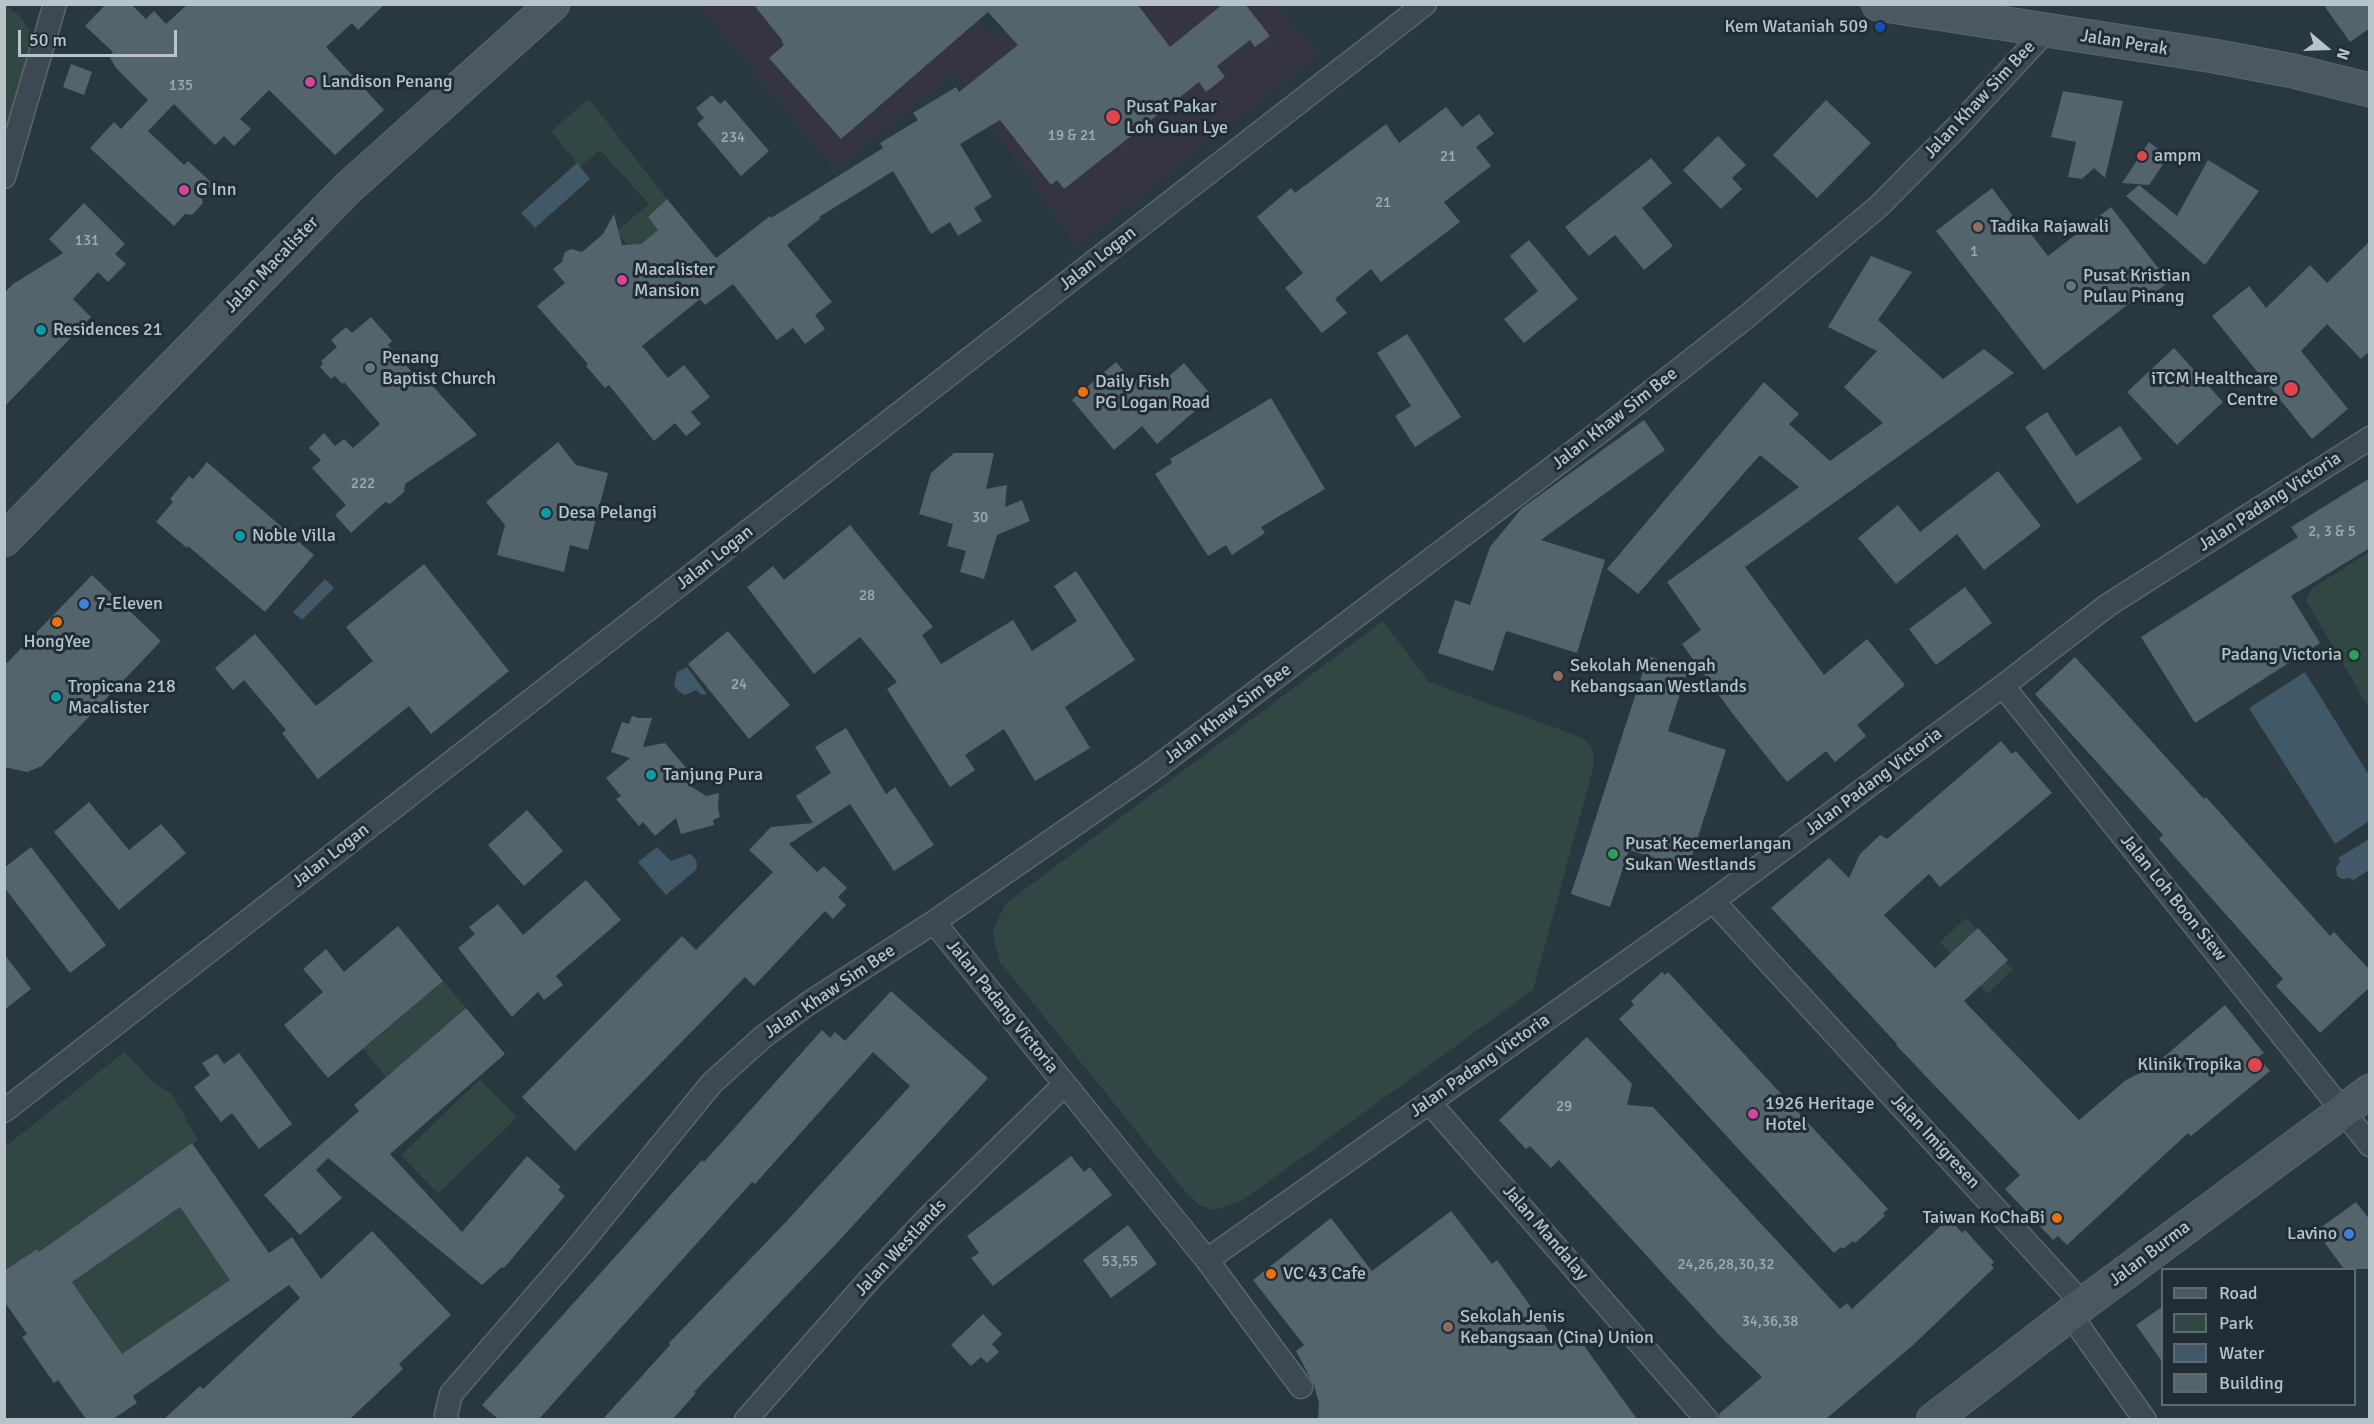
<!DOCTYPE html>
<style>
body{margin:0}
#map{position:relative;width:2374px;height:1424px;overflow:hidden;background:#29373f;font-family:Signika,sans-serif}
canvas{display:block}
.frame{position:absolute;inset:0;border:6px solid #b9c3ca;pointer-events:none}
.legend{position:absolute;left:2161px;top:1268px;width:195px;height:138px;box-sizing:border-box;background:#212d35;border:2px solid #5e6971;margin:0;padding:8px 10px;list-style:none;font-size:18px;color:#b9c3ca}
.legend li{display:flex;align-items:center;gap:12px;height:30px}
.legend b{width:30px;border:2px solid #5e6971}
.north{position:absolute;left:2296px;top:18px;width:60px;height:60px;-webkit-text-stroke:4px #212d35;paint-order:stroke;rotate:109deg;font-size:16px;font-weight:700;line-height:24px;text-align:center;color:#b9c3ca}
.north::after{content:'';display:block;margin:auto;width:21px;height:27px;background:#b9c3ca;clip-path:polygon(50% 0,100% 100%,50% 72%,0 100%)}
.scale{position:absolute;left:18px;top:30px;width:159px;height:27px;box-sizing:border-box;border:3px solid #b9c3ca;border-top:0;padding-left:8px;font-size:18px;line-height:21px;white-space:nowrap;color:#b9c3ca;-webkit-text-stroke:4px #212d35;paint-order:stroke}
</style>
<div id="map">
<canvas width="2374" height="1424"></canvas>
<div class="frame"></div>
<ul class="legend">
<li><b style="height:8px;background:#4b5862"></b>Road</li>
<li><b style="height:16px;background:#314743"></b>Park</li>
<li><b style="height:16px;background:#405867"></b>Water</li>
<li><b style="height:16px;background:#54646c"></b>Building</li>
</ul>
<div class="north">N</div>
<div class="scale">50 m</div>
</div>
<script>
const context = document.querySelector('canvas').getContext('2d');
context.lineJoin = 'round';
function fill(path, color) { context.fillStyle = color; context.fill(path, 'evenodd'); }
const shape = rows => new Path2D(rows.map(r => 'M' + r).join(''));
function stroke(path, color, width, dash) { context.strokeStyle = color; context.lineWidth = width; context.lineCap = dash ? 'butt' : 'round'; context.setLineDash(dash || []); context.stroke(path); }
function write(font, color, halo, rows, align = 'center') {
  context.font = font + ' Signika,sans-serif'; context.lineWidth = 6; context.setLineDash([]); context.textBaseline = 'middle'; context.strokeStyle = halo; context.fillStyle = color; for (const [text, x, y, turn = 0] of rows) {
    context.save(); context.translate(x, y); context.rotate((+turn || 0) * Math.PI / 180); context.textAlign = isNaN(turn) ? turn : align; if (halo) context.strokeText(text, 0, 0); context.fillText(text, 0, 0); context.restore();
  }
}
fill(shape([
 [700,5,964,5,993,38,1036,5,1276,5,1318,55,1077,245,956,72,835,169]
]), '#343541');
fill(shape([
 [5,5,20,16,29,30,30,46,5,141],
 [589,99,667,199,648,217,658,230,637,248,632,244,627,245,619,235,618,230,649,204,600,150,580,167,551,131],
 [2369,552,2369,708,2306,601,2311,589],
 [1383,621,1429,682,1583,738,1592,748,1594,759,1592,772,1533,990,1242,1201,1214,1210,1200,1206,1187,1194,1000,962,995,944,993,931,1005,904],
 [1966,918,2013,970,1987,994,1940,942],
 [443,981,466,1008,386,1077,363,1049],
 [124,1052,153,1082,172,1094,198,1140,39,1252,36,1249,5,1271,5,1147],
 [480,1079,517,1117,438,1194,401,1155],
 [180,1207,230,1280,112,1361,107,1332,86,1301,63,1288]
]), '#314743');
fill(shape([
 [577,163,590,179,535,228,521,213],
 [325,579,334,588,302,620,293,612],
 [687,667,707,694,702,695,696,690,685,695,678,691,674,686,677,672],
 [2305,672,2369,775,2369,821,2335,844,2249,708],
 [2369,839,2369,870,2352,881,2350,878,2342,879,2337,876,2336,867,2340,862,2338,858],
 [657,847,671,861,690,854,695,858,697,864,696,870,666,895,638,862]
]), '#405867');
fill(shape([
 [106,4,131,4,146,19,154,11,166,24,188,4,385,4,358,30,352,23,326,47,384,110,335,155,269,90,240,119,251,129,234,146,224,136,215,145,174,104,148,131,184,165,188,161,213,184,201,196,203,203,192,215,185,214,174,226,90,148,114,122,121,129,148,100,116,68,109,56,113,52,85,26],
 [753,4,1137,4,1170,47,1223,4,1245,4,1270,36,1255,47,1250,40,1217,66,1225,77,1206,92,1199,82,1064,189,1057,180,1051,185,1000,120,960,144,992,197,974,208,982,221,958,236,950,222,931,234,893,171,819,217,821,218,787,245,832,302,815,315,825,329,805,344,793,328,777,340,733,284,705,305,700,299,642,346,668,378,684,365,710,397,691,412,701,424,686,436,675,423,654,441,609,385,605,388,586,366,588,364,537,306,565,283,553,269,562,262,565,252,571,249,582,252,603,234,614,214,622,245,641,244,658,230,648,217,667,199,716,258,770,216,771,218,883,148,880,143,918,120,913,113,956,87,959,92,1018,45,988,12,841,139,769,58,784,45,782,42,783,41],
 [2323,4,2370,4,2370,28,2350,42],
 [71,64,92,72,84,95,63,87],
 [2063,91,2123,101,2105,178,2094,168,2082,179,2068,177,2076,142,2051,137],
 [712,95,720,104,725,100,769,151,741,176,697,124,704,118,696,108],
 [1826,100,1871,143,1817,198,1773,155],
 [1446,107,1462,127,1479,114,1494,134,1476,147,1491,166,1444,202,1460,222,1381,282,1371,269,1335,299,1347,313,1322,333,1285,288,1303,273,1257,217,1291,188,1295,193,1386,124,1399,143],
 [1718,136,1746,165,1732,178,1742,189,1721,209,1683,170],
 [2149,142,2168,157,2149,185,2122,183],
 [1651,158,1672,183,1642,208,1673,246,1644,270,1615,235,1589,256,1565,227],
 [2208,160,2259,191,2205,265,2126,196,2139,185,2177,216],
 [1992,188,2024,231,2027,229,2048,256,2111,207,2169,282,2149,297,2145,291,2044,370,1936,231],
 [84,203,125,244,115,254,126,264,108,282,98,272,73,299,91,317,4,407,4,293,13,284,63,253,49,239],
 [1529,240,1578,299,1524,343,1504,319,1538,291,1510,256],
 [2370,241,2370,351,2361,359,2327,324,2301,351,2348,409,2312,439,2212,316,2249,286,2266,308,2310,265,2327,283],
 [1871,256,1912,272,1878,320,1943,379,1984,349,2014,373,1745,567,1824,675,1867,639,1905,685,1857,725,1866,736,1835,762,1826,751,1787,782,1732,713,1682,644,1701,630,1667,582,1799,487,1760,455,1638,594,1607,569,1764,382,1799,414,1789,424,1830,461,1883,423,1844,387,1877,351,1828,327],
 [371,317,392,341,388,345,424,386,429,382,477,435,405,484,404,492,390,504,385,502,351,533,335,515,346,505,312,468,321,460,309,448,324,433,335,446,344,439,353,448,380,424,344,382,342,384,335,376,331,379,320,367,323,364,321,361,337,347,331,340,346,327,352,333],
 [1407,334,1461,417,1415,447,1395,416,1411,406,1377,353],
 [2174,348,2223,402,2177,445,2127,392],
 [1116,362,1133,382,1145,371,1158,386,1184,363,1212,396,1157,444,1142,426,1114,450,1072,400],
 [1271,398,1325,489,1261,527,1265,533,1232,555,1226,545,1208,556,1155,474,1172,463,1170,459],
 [2047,412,2076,456,2120,426,2142,459,2077,504,2025,427],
 [1644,420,1665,450,1541,540,1605,560,1577,653,1506,631,1493,671,1438,653,1455,600,1470,605,1490,547,1522,508],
 [558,442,576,465,608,473,588,550,570,545,564,572,497,555,505,525,486,502],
 [954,453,994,453,986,489,1007,485,1005,507,1022,500,1030,521,997,535,984,579,960,572,966,551,947,546,953,524,919,514,931,473],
 [207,462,314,555,265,612,188,546,187,548,156,522,173,502,170,499,189,476,193,479],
 [1998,471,2041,526,1984,570,1957,534,1896,584,1858,538,1898,505,1920,532],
 [2370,478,2370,548,2291,596,2320,643,2195,723,2141,637,2298,537,2291,527],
 [850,525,933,627,922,635,941,664,1013,620,1032,651,1077,621,1054,586,1076,571,1135,660,1065,707,1090,748,1035,781,1004,729,965,755,975,770,950,787,887,689,897,682,860,637,814,674,747,587,773,566,784,580],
 [424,564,509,671,431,734,409,706,318,779,282,733,286,730,244,680,233,690,215,668,255,634,316,706,373,661,346,627],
 [92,575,161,641,42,766,27,772,4,767,4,666],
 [1965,587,1992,623,1936,665,1909,629],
 [728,631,790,705,749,739,688,664],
 [1648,656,1688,669,1668,731,1726,750,1688,868,1629,850,1610,907,1571,894],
 [2075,657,2204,799,2206,797,2330,936,2334,932,2370,970,2370,987,2320,1033,2276,986,2283,979,2159,839,2163,835,2035,694],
 [632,716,639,718,652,718,643,747,665,743,693,776,689,785,706,796,719,793,718,808,720,817,713,820,714,825,681,834,676,818,655,836,643,822,639,826,616,799,621,796,606,778,630,758,611,752,622,722,629,724],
 [846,728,886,794,895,787,934,845,894,871,850,804,789,844,817,872,824,866,847,888,838,897,846,905,833,919,825,911,754,986,745,977,575,1151,522,1097,682,936,696,950,773,872,749,850,771,827,813,823,796,796,831,773,815,747],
 [2001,741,2012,754,2016,751,2052,793,1940,887,1929,874,1884,915,1935,968,1978,928,2008,960,1964,1001,2079,1120,2126,1080,2152,1067,2225,1005,2264,1053,2258,1057,2270,1071,2191,1136,2188,1133,2067,1245,2058,1236,2053,1240,2005,1189,2020,1175,1896,1045,1897,1044,1771,908,1829,858,1849,878,1860,854,1880,835,1887,839],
 [89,802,129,850,161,824,186,853,119,910,54,832],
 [527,810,563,851,524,886,488,845],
 [31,847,106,945,70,973,4,887,4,868],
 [586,880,621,920,556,976,563,985,544,1000,538,992,512,1017,458,948,475,934,469,927,498,904,523,935],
 [398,926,443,981,328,1078,284,1025,323,992,303,969,326,949,344,972],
 [4,954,31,989,4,1010],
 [1662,972,1665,975,1668,972,1888,1209,1883,1213,1885,1216,1855,1243,1853,1241,1843,1249,1841,1247,1834,1253,1619,1019,1634,1005,1631,1001],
 [891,991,988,1078,836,1244,694,1392,696,1393,673,1419,603,1419,670,1345,669,1343,784,1224,910,1086,873,1052,755,1184,752,1182,539,1419,498,1419,482,1405,702,1160,704,1162,822,1030,830,1038,835,1032,845,1041],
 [466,1008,505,1054,390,1154,462,1232,527,1156,561,1187,558,1190,565,1196,504,1268,502,1267,482,1285,328,1158,316,1170,342,1198,300,1235,264,1195,359,1111,354,1105],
 [1587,1037,1632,1084,1627,1105,1653,1107,1840,1309,1847,1303,1852,1309,1949,1218,1962,1233,1965,1230,1994,1262,1991,1265,1994,1268,1912,1346,1826,1419,1720,1419,1719,1414,1762,1377,1720,1336,1559,1160,1551,1168,1530,1146,1526,1149,1499,1120],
 [239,1053,292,1124,259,1149,232,1113,221,1122,194,1087,210,1075,202,1063,217,1054,224,1064],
 [192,1143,269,1253,292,1237,321,1279,372,1231,451,1315,399,1364,403,1369,350,1419,164,1419,200,1386,203,1389,300,1298,289,1285,133,1396,137,1403,113,1419,86,1419,58,1380,54,1383,22,1337,27,1334,4,1301,4,1271,37,1249,39,1252],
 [180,1207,230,1280,122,1354,72,1282],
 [1071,1156,1084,1172,1090,1167,1112,1195,993,1286,971,1258,979,1253,967,1236],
 [2356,1202,2370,1220,2370,1269,2344,1269,2316,1231],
 [1451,1211,1492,1264,1497,1260,1561,1348,1577,1336,1637,1419,1318,1419,1319,1403,1314,1385,1296,1351,1304,1345,1253,1280,1331,1218,1372,1271],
 [1128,1225,1157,1264,1111,1298,1083,1260],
 [2163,1306,2163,1363,2136,1325],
 [983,1314,1002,1334,992,1344,999,1352,987,1363,981,1357,971,1366,951,1345]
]), '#54646c');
const street = shape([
 [4,177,55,4],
 [2003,686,2370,1145],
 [1713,901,2083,1304],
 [934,922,1207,1260,1301,1387],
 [1429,1102,1707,1420],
 [4,1111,1425,4],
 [1207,1260,1713,901,2003,686,2108,605,2370,438],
 [2070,1314,2145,1420],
 [447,1420,446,1415,451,1394,579,1246,712,1083,763,1037,809,1003,934,922,1149,773,1605,428,1745,318,1879,206,1955,129,2046,31],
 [746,1420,869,1280,927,1219,1064,1085]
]);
const secondary = shape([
 [1878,4,2214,56,2293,71,2370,90],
 [4,540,348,188,553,4],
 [1933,1420,2083,1304,2370,1091]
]);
stroke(street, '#5a666d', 25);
stroke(secondary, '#5a666d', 35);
stroke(street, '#3d4850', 22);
stroke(secondary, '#4b5862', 33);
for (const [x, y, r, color] of [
 [1880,27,6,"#1a4fb4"],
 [310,82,6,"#d1479c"],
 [1113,117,8,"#e0444e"],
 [2142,156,6,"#e0444e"],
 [184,190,6,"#d1479c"],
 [1978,227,6,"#8d6e63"],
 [622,280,6,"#d1479c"],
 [2071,286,6,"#6b7280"],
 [41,330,6,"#0f9aa8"],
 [370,368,6,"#6b7280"],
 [2291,389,8,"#e0444e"],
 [1083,392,6,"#e8710a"],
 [546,513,6,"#0f9aa8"],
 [240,536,6,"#0f9aa8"],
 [84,604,6,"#3f7fe0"],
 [57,622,6,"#e8710a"],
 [2354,655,6,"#2e9e5b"],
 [1558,676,6,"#8d6e63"],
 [56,697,6,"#0f9aa8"],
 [651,775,6,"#0f9aa8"],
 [1613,854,6,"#2e9e5b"],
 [2255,1065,8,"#e0444e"],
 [1753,1114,6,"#d1479c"],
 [2057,1218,6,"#e8710a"],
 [2349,1234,6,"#3f7fe0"],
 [1271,1274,6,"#e8710a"],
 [1448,1327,6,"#8d6e63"]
]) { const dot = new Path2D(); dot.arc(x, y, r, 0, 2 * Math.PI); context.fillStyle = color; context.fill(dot); stroke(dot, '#212d35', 2); }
write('15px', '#a0abb2', null, [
 ["135",181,86],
 ["19 & 21",1072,136],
 ["234",733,138],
 ["21",1448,157],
 ["21",1383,203],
 ["131",87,241],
 ["1",1974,252],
 ["222",363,484],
 ["30",980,518],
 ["2, 3 & 5",2332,532],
 ["28",867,596],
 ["24",739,685],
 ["29",1564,1107],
 ["53,55",1120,1262],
 ["24,26,28,30,32",1726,1265],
 ["34,36,38",1770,1322]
]);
write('18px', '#b9c3ca', '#212d35', [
 ["Kem Wataniah 509",1868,27,"right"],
 ["Landison Penang",322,82],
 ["Pusat Pakar",1126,107],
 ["Loh Guan Lye",1126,128],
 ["ampm",2154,156],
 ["G Inn",196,190],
 ["Tadika Rajawali",1990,227],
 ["Macalister",634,270],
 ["Mansion",634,291],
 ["Pusat Kristian",2083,276],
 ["Pulau Pinang",2083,297],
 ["Residences 21",53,330],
 ["Penang",382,358],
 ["Baptist Church",382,379],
 ["iTCM Healthcare",2278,379,"right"],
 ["Centre",2278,400,"right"],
 ["Daily Fish",1095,382],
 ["PG Logan Road",1095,403],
 ["Desa Pelangi",558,513],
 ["Noble Villa",252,536],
 ["7-Eleven",96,604],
 ["HongYee",57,642,"center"],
 ["Padang Victoria",2342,655,"right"],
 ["Sekolah Menengah",1570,666],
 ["Kebangsaan Westlands",1570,687],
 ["Tropicana 218",68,687],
 ["Macalister",68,708],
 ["Tanjung Pura",663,775],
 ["Pusat Kecemerlangan",1625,844],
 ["Sukan Westlands",1625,865],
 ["Klinik Tropika",2242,1065,"right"],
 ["1926 Heritage",1765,1104],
 ["Hotel",1765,1125],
 ["Taiwan KoChaBi",2045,1218,"right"],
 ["Lavino",2337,1234,"right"],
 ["VC 43 Cafe",1283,1274],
 ["Sekolah Jenis",1460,1317],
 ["Kebangsaan (Cina) Union",1460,1338]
], 'left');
write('18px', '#b9c3ca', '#212d35', [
 ["Jalan Perak",2124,43,9],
 ["Jalan Khaw Sim Bee",1980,100,-47],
 ["Jalan Logan",1098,259,-38],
 ["Jalan Macalister",272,265,-46],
 ["Jalan Khaw Sim Bee",1615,419,-38],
 ["Jalan Padang Victoria",2270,502,-33],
 ["Jalan Logan",715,558,-38],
 ["Jalan Khaw Sim Bee",1228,714,-37],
 ["Jalan Padang Victoria",1874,782,-37],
 ["Jalan Logan",331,856,-38],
 ["Jalan Loh Boon Siew",2173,898,51],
 ["Jalan Khaw Sim Bee",830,992,-34],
 ["Jalan Padang Victoria",1002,1007,51],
 ["Jalan Padang Victoria",1480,1066,-35],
 ["Jalan Imigresen",1935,1142,47],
 ["Jalan Mandalay",1545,1233,49],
 ["Jalan Westlands",901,1248,-47],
 ["Jalan Burma",2150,1254,-37]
]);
</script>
